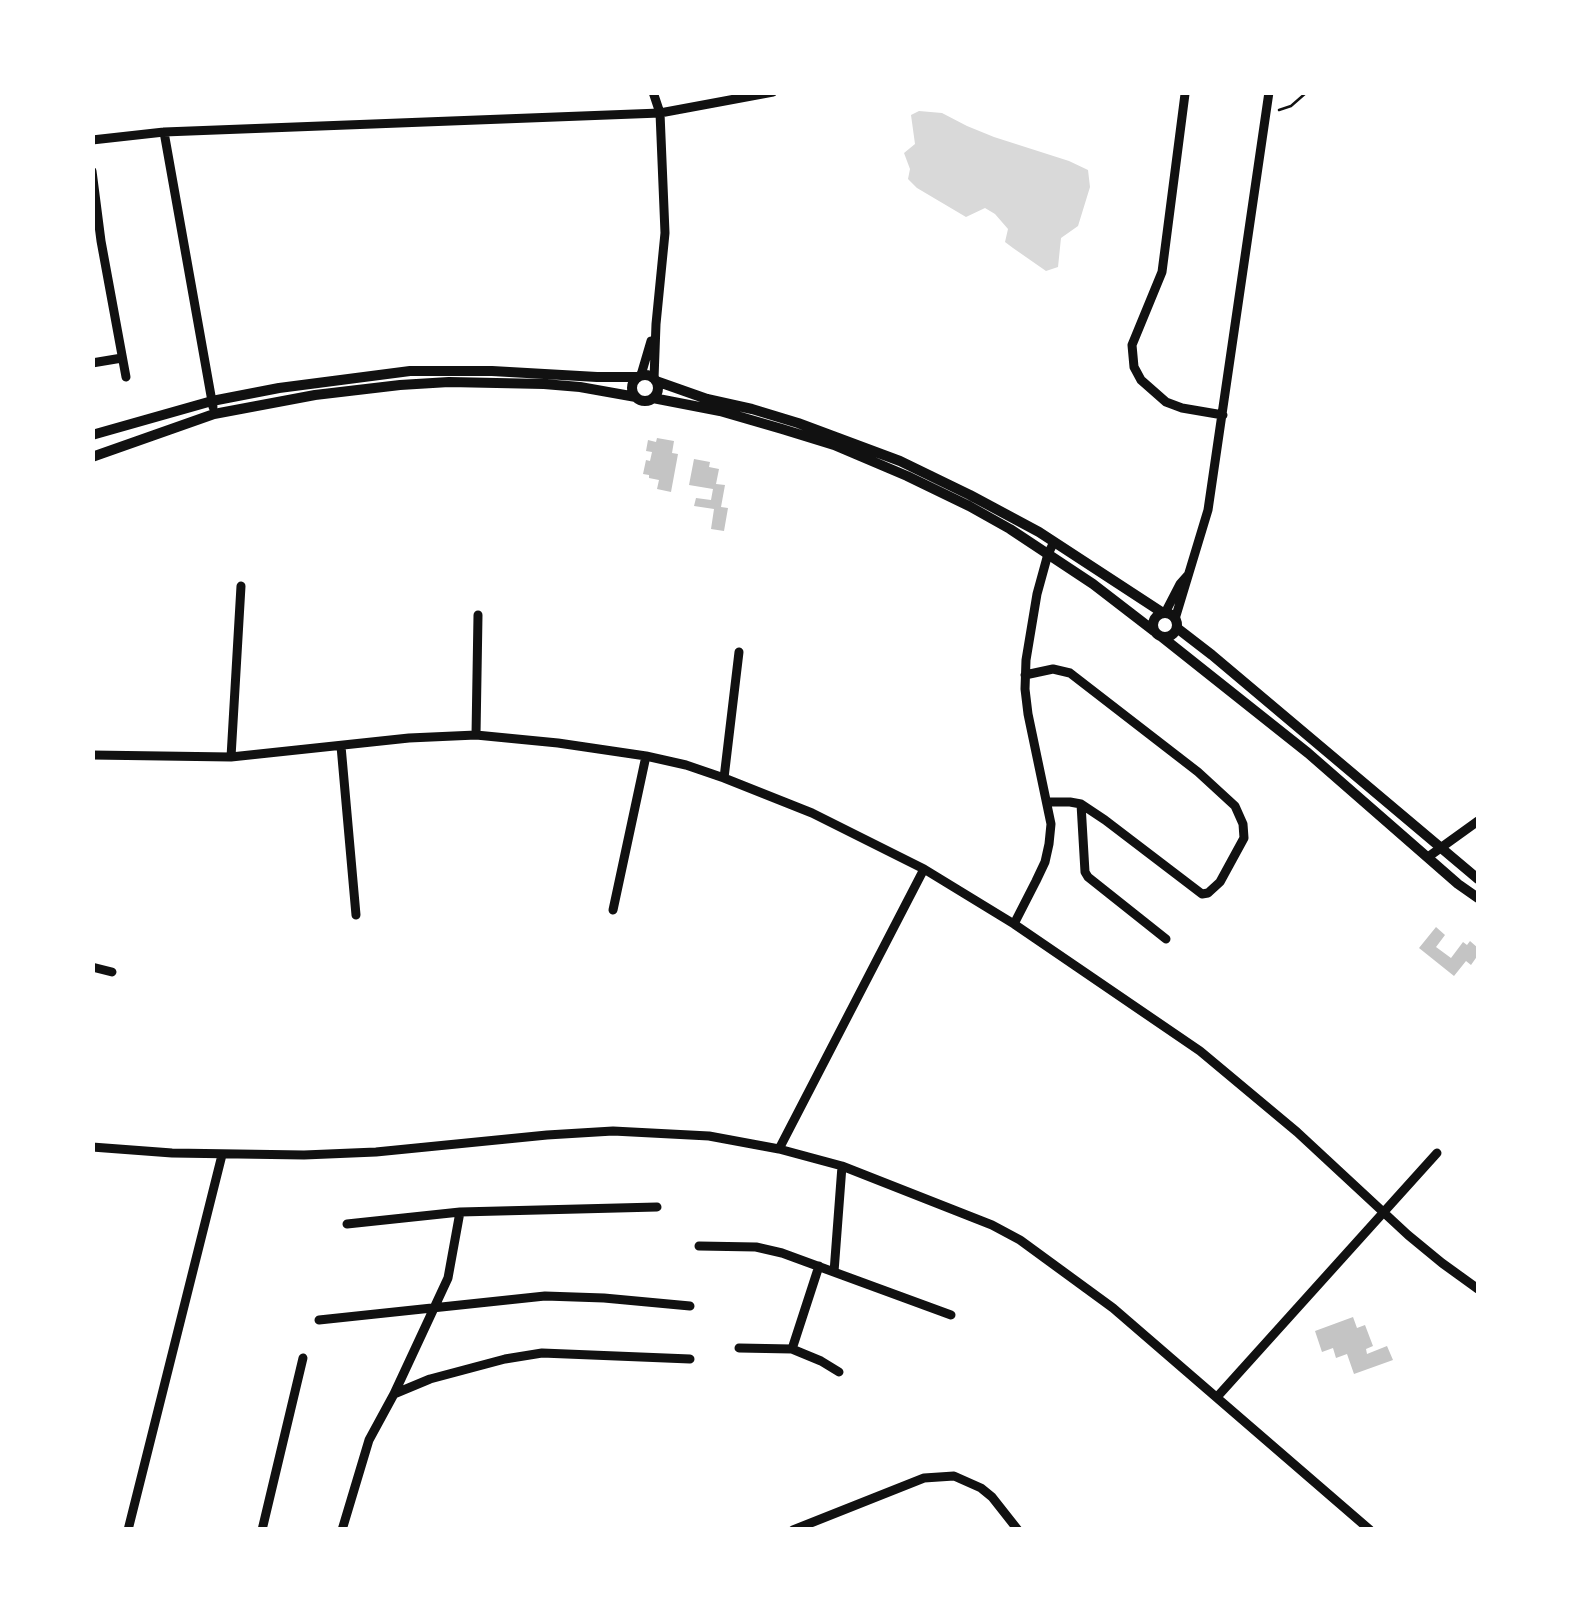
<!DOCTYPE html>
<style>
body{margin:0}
#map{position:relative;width:1571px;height:1622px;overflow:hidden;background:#fff;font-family:"DejaVu Sans",sans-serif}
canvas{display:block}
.frame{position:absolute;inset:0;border:95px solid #fff;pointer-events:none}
</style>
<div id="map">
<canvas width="1571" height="1622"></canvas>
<div class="frame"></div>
</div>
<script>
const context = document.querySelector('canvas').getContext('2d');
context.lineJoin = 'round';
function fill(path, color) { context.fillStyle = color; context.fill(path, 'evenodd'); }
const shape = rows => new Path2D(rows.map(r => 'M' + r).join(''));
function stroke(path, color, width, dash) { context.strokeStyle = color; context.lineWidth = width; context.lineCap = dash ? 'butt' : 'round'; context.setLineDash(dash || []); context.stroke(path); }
fill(shape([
 [919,111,942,113,967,126,994,137,1069,161,1088,170,1090,187,1078,226,1061,238,1058,267,1046,271,1013,248,1005,242,1008,229,995,214,985,208,966,217,917,188,908,179,910,169,904,153,915,144,911,115]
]), '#d9d9d9');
fill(shape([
 [657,438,674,441,672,453,678,454,671,492,657,489,659,480,649,478,649,475,643,474,646,460,650,461,652,452,646,451,648,440,656,442],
 [694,459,710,462,709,467,719,469,716,484,725,485,721,507,728,508,724,531,711,529,714,509,694,506,696,498,711,500,713,489,689,485],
 [1436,927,1445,935,1436,947,1451,958,1463,942,1467,945,1470,941,1478,948,1478,955,1471,965,1466,961,1454,976,1419,948],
 [1353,1317,1357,1328,1365,1325,1373,1346,1366,1349,1367,1354,1387,1346,1393,1360,1354,1374,1347,1354,1336,1358,1333,1348,1322,1352,1315,1331]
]), '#c4c4c4');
stroke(shape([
 [1279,110,1291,106,1307,92]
]), '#111', 2.5);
stroke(shape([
 [653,92,660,113,665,233,656,324,654,379],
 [1185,94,1162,272,1132,345,1134,367,1141,380,1166,402,1182,408,1223,415],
 [164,132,213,407],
 [92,140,164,132,660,113,773,92],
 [92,171,101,241,126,377],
 [92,363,122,358],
 [641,375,651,341],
 [1165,613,1180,584,1188,575],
 [1175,619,1208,510,1269,92],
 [1025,675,1053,669,1070,673,1198,772,1235,806,1243,824,1244,838,1220,882,1208,893,1202,894,1105,820,1081,804,1070,802,1047,802],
 [476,735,478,615],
 [341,746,356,915],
 [92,755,231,757,409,738,476,735,558,743,646,756,686,765,724,778,812,813,924,869,1014,924,1200,1051,1297,1132,1408,1235,1442,1263,1478,1289],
 [231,757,241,586],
 [724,778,739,652],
 [1081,804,1085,872,1088,877,1166,939],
 [1428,857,1478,821],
 [613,910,646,756],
 [1014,924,1036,881,1045,862,1049,844,1051,824,1028,714,1025,689,1026,660,1037,594,1048,554,1054,542],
 [92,967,112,972],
 [92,1147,172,1153,304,1155,376,1152,547,1135,613,1131,709,1136,779,1149,842,1166,992,1225,1020,1240,1113,1308,1370,1530],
 [779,1149,924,869],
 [347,1224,460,1212],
 [699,1246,756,1247,782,1253,951,1315],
 [834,1272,842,1166],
 [319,1320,545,1296,604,1298,690,1306],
 [739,1348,792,1349,819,1266],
 [792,1349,821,1361,839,1372],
 [394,1394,430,1379,505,1359,542,1353,690,1359],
 [1217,1397,1437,1153],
 [128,1530,222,1155],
 [262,1530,303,1358],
 [342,1530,369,1440,394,1394,448,1278,460,1212,657,1207],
 [793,1530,924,1478,954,1476,981,1488,992,1497,1018,1530]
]), '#111', 9);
stroke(shape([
 '632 388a13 13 0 1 1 26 0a13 13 0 1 1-26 0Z',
 [656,381,707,399,752,409,798,423,900,461,970,495,1039,532,1163,613],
 [653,398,720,411,782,429,834,445,907,476,969,506,1010,529,1093,584,1154,631],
 [92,435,212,401,279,388,410,371,492,371,597,377,638,377],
 [92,457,214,414,315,395,400,385,449,382,544,384,580,387,636,397],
 '1153 625a12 12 0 1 1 24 0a12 12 0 1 1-24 0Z',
 [1177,628,1212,655,1478,879],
 [1162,637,1308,753,1458,884,1478,898]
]), '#111', 10);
</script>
